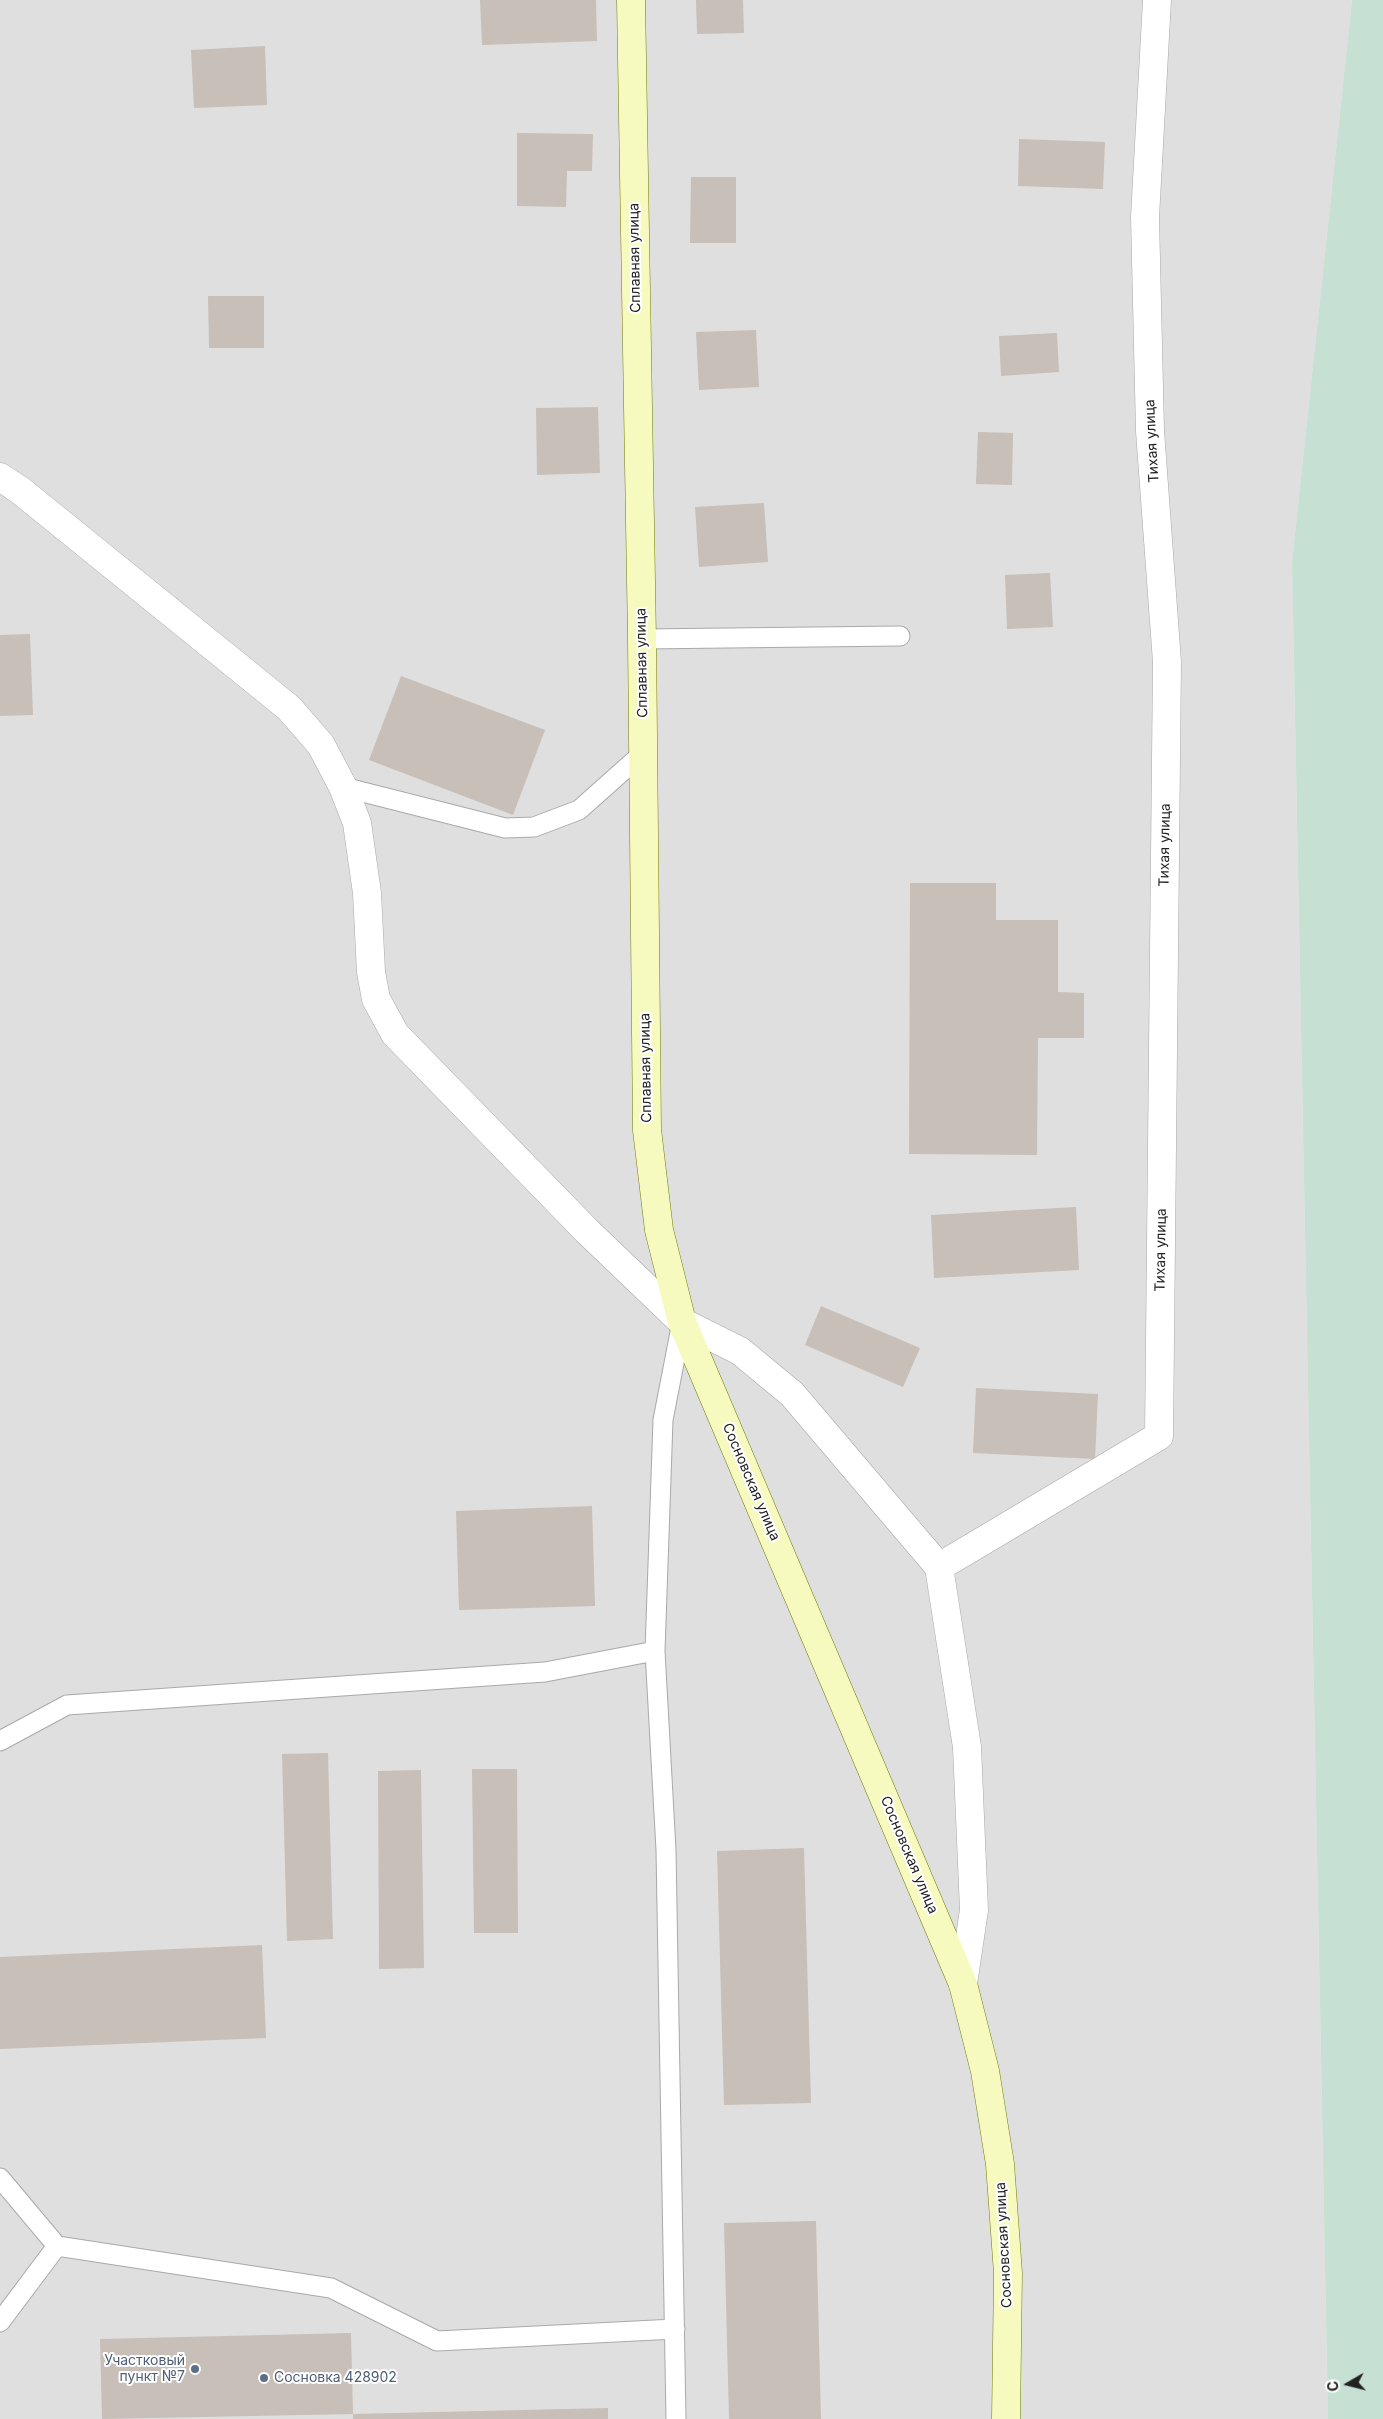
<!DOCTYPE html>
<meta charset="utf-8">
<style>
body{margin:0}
#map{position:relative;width:1383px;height:2419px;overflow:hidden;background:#f2efe9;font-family:Inter,sans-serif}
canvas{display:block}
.north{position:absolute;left:1323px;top:2359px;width:50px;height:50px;-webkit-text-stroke:4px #fff;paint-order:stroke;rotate:262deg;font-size:14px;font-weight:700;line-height:20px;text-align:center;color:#222}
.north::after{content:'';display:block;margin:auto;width:18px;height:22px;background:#222;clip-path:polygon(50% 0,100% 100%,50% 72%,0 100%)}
</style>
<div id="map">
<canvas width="1383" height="2419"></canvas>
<div class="north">С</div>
</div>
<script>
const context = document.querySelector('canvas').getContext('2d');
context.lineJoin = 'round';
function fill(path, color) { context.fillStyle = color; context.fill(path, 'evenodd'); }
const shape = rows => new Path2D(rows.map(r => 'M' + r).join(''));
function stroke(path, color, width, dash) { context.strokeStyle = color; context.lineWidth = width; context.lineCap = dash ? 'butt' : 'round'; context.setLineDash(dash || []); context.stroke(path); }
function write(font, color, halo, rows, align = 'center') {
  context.font = font + ' Inter,sans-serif'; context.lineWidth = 4; context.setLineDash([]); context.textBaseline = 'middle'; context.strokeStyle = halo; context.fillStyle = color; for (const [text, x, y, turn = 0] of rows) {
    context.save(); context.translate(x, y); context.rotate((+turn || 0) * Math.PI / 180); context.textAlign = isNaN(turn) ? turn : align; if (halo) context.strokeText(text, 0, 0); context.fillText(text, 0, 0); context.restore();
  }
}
fill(shape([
 [0,0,1352,0,1292,562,1328,2419,0,2419]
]), '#e0dfdf');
fill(shape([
 [1352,0,1383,0,1383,2419,1328,2419,1292,562]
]), '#c6e0d4');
fill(shape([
 [480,0,596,0,597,41,482,45],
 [696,0,743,0,744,33,697,34],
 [265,46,267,105,194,108,191,50],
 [517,133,593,134,592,171,567,171,566,207,517,206],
 [1019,139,1105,142,1103,189,1018,186],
 [691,177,736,177,736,243,690,243],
 [208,296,264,296,264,348,209,348],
 [756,330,759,387,699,390,696,332],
 [1057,333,1059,372,1001,376,999,336],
 [598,407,600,473,537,475,536,408],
 [978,432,1013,433,1012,485,976,484],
 [764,503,768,562,699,567,695,507],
 [1050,573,1053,627,1007,629,1005,575],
 [30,634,33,715,0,716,0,635],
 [401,676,545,730,513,815,369,760],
 [910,883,996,883,996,920,1058,920,1058,992,1084,993,1084,1038,1038,1038,1037,1155,909,1154],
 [1076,1207,1079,1270,934,1278,931,1215],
 [821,1306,920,1348,903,1387,805,1345],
 [976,1388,1098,1394,1095,1459,973,1453],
 [592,1506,595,1606,459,1610,456,1511],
 [328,1753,333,1939,287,1941,282,1754],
 [472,1769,517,1769,518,1933,474,1933],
 [421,1770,424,1968,379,1969,378,1771],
 [804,1848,811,2103,724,2105,717,1851],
 [262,1945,266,2038,0,2049,0,1957],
 [816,2221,821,2419,729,2419,724,2223],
 [351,2333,353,2414,102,2419,100,2339],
 [608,2408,608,2419,353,2419,353,2414]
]), '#c7bfb8');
const lane = shape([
 [642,639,900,636],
 [343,787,505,828,534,827,579,810,643,753],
 [0,1741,67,1705,545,1672,655,1651],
 [0,2178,57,2246,331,2288,437,2341,675,2329],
 [0,2322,57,2246],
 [676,2419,666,1850,655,1651,663,1420,682,1322]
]);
const street = shape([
 [0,477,21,491,289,708,321,745,343,787,357,823,367,893,371,972,376,999,395,1034,587,1231,682,1322,740,1351,792,1394,939,1567,967,1747,974,1910,963,1984],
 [939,1567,1159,1436,1167,662,1150,431,1145,217,1157,0]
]);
const secondary = shape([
 [631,0,642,639,647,1130,659,1230,682,1322,963,1984,985,2071,1000,2164,1008,2273,1006,2419]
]);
stroke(lane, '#a9a9a9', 21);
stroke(street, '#a9a9a9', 29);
stroke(secondary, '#707d05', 29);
stroke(lane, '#fff', 19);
stroke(street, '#fff', 28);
stroke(secondary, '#f7fabf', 28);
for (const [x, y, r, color] of [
 [195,2369,5,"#5c6f8a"],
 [264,2378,5,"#5c6f8a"]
]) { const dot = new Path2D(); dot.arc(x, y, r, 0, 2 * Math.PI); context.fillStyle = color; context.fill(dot); stroke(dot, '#fff', 2); }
write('14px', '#222', '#fff', [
 ["Сплавная улица",635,258,-91],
 ["Тихая улица",1152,441,-93],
 ["Сплавная улица",642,663,-91],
 ["Тихая улица",1165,845,-89],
 ["Сплавная улица",646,1068,-91],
 ["Тихая улица",1161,1250,-89],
 ["Сосновская улица",751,1482,67],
 ["Сосновская улица",909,1855,67],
 ["Сосновская улица",1004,2245,-93]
]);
write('14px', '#4e5e75', '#fff', [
 ["Участковый",185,2361],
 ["пункт №7",185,2377],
 ["Сосновка 428902",274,2378,"left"]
], 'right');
</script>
